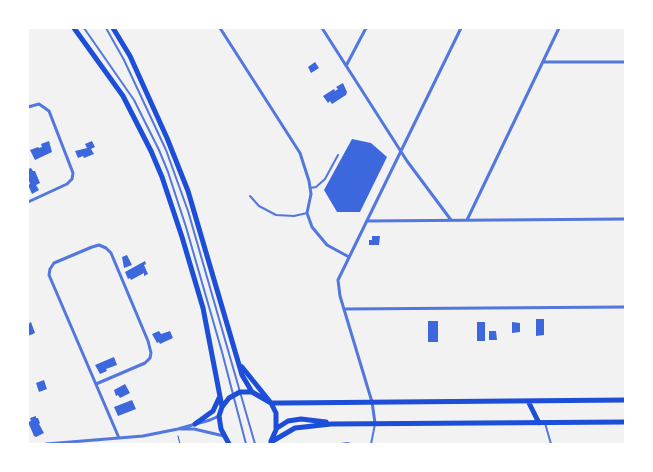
<!DOCTYPE html>
<style>
body{margin:0}
#map{position:relative;width:653px;height:472px;overflow:hidden;background:#f2f2f2;font-family:"Asap Condensed",sans-serif}
canvas{display:block}
.frame{position:absolute;inset:0;border:29px solid #fff;pointer-events:none}
</style>
<div id="map">
<canvas width="653" height="472"></canvas>
<div class="frame"></div>
</div>
<script>
const context = document.querySelector('canvas').getContext('2d');
context.lineJoin = 'round';
function fill(path, color) { context.fillStyle = color; context.fill(path, 'evenodd'); }
const shape = rows => new Path2D(rows.map(r => 'M' + r).join(''));
function stroke(path, color, width, dash) { context.strokeStyle = color; context.lineWidth = width; context.lineCap = dash ? 'butt' : 'round'; context.setLineDash(dash || []); context.stroke(path); }
fill(shape([
 [315,62,319,68,311,73,308,67],
 [343,83,347,92,346,95,332,104,330,101,328,103,323,96,334,89,335,91,338,89,336,87],
 [352,139,371,143,387,157,360,212,337,212,324,190],
 [49,141,52,152,35,160,30,150,38,147,39,148,42,147,41,144],
 [92,141,95,147,91,149,94,154,84,158,83,156,78,158,75,151,87,148,85,144],
 [31,168,33,171,35,171,40,183,36,185,39,190,32,194,28,185,30,184,28,178,28,169],
 [372,236,380,236,379,245,369,245,369,240,372,240],
 [127,255,132,265,124,268,122,257],
 [145,261,146,264,144,265,148,274,144,276,144,273,131,280,130,278,128,279,125,272],
 [536,319,544,319,544,335,536,336],
 [428,321,438,321,438,342,428,342],
 [31,322,35,333,28,336,28,324],
 [477,322,485,322,485,341,477,341],
 [512,322,520,323,520,332,512,333],
 [159,331,161,334,170,331,173,338,160,344,159,342,157,343,152,334],
 [489,331,496,331,497,340,489,340],
 [114,357,117,365,106,369,107,371,100,374,95,365],
 [44,380,47,389,39,392,36,383],
 [125,384,130,393,120,398,118,395,116,396,114,390],
 [132,400,136,409,118,416,114,407],
 [36,416,36,418,38,418,40,423,39,424,44,433,36,437,34,436,28,422,31,421,30,418]
]), '#3d67dc');
stroke(shape([
 [178,436,180,444]
]), '#1d4ed8', 1);
stroke(shape([
 [84,28,134,100,159,150,168,172,186,227,222,352,246,444],
 [106,28,124,60,166,150,188,211,255,444],
 [310,188,316,187,325,179,338,155],
 [250,196,259,206,276,215,294,216,307,213],
 [545,423,551,444],
 [341,444,347,443,351,444],
 [371,444,375,424]
]), '#5277de', 2);
stroke(shape([
 [220,28,300,153,309,181,311,194,307,213,312,227,327,245,349,257],
 [322,28,407,161,451,220],
 [543,62,626,62],
 [346,66,366,28],
 [28,107,39,104,49,111,73,173,72,179,67,184,28,202],
 [467,220,559,28],
 [367,221,626,219],
 [344,309,626,307],
 [96,384,145,363,150,358,151,353,148,341,111,253,106,248,99,245,92,247,54,263,50,269,49,275,119,438],
 [375,423,372,402,340,296,338,280,461,28],
 [181,429,194,429,224,436],
 [46,444,143,436,178,429,210,420,219,416]
]), '#5277de', 3);
stroke(shape([
 [74,28,123,96,151,151,162,177,182,237,203,308,222,407],
 [113,28,130,56,167,138,188,191,242,375,252,392],
 [242,367,271,403,276,413,276,430,271,441],
 [528,401,539,423],
 [195,424,213,411,219,398],
 [277,428,288,421,301,419,326,422],
 [229,444,221,429,219,416,222,407,229,398,240,392,252,392,271,403,282,403,626,400],
 [271,444,271,442,295,428,331,424,626,422]
]), '#1d4ed8', 5);
</script>
